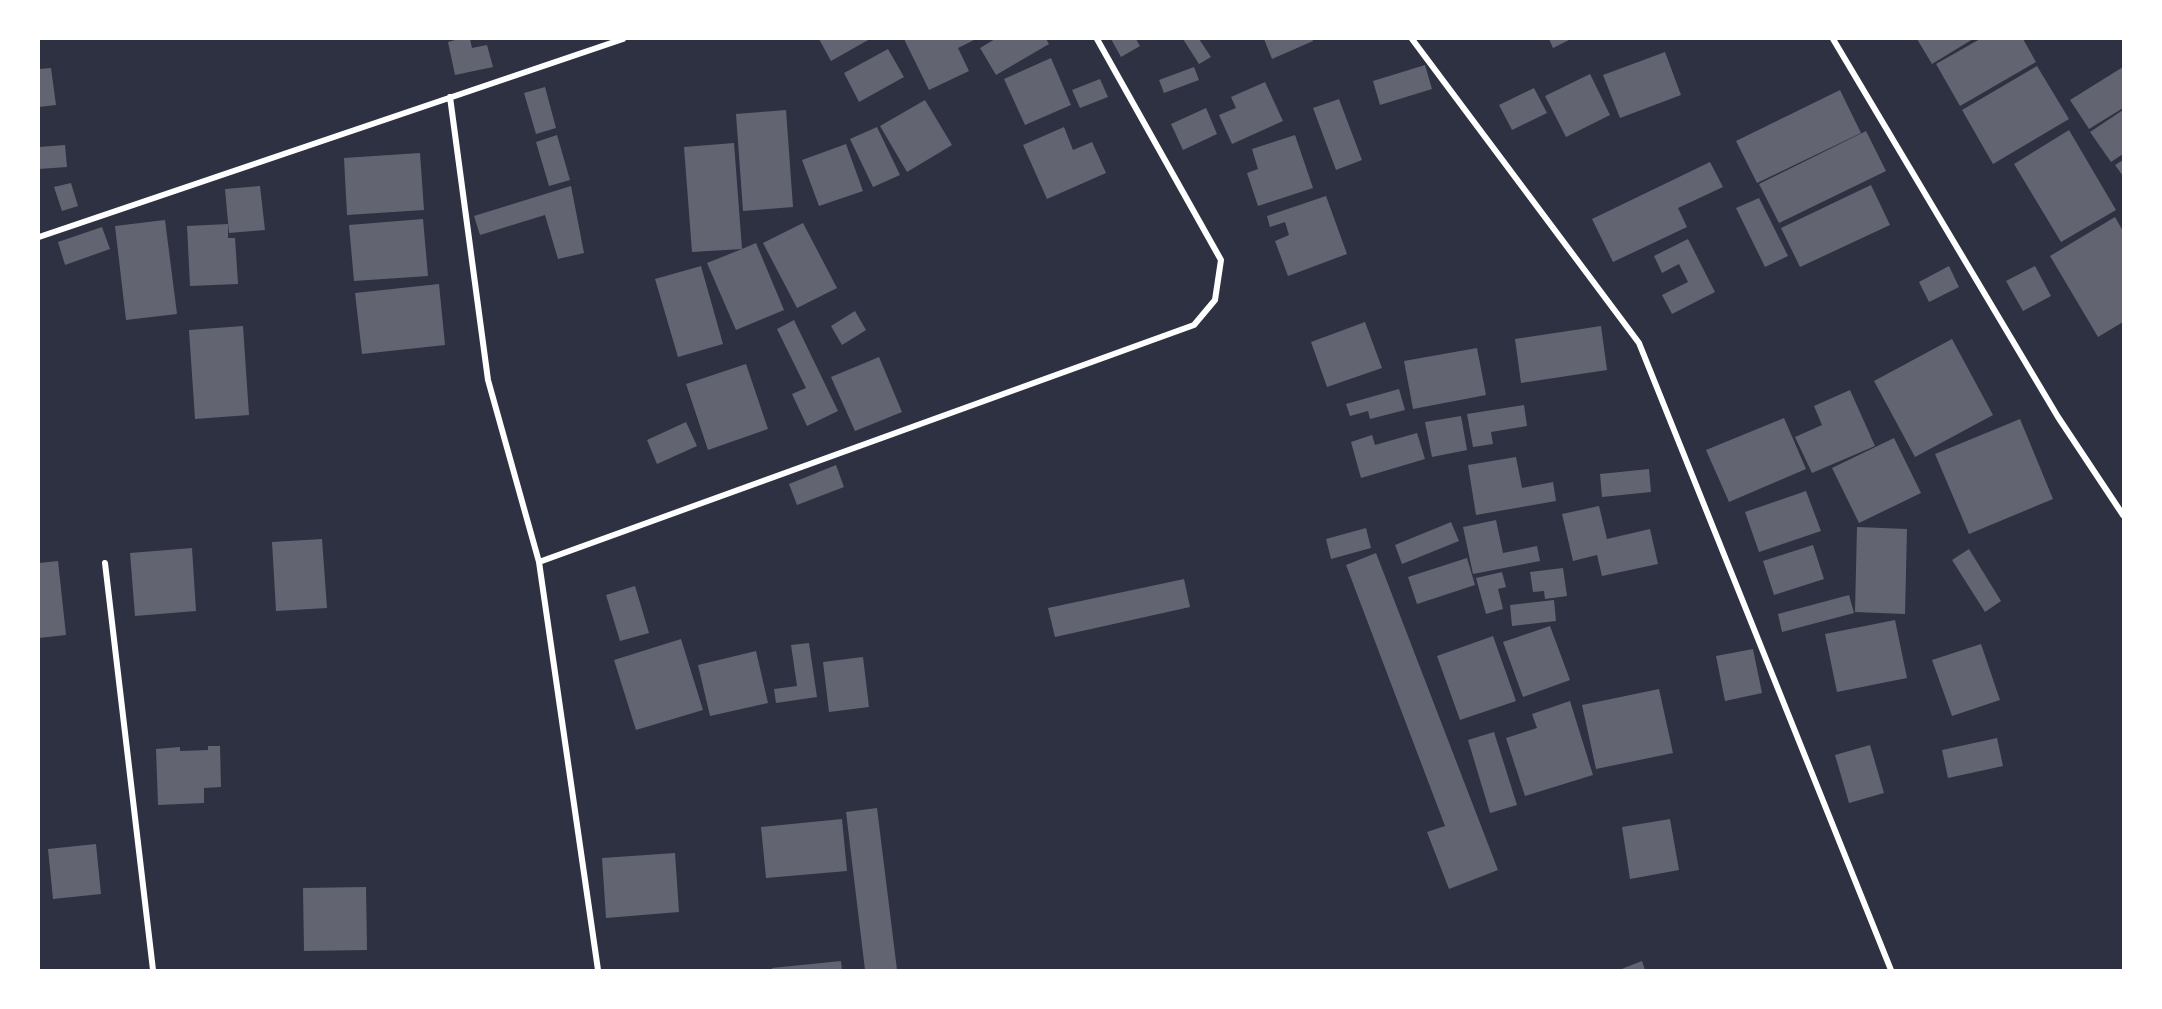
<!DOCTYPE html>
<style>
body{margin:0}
#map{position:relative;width:2162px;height:1009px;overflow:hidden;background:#2d3142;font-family:Merriweather,serif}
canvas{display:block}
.frame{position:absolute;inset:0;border:40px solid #fff;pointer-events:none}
</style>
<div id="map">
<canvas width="2162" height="1009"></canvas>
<div class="frame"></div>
</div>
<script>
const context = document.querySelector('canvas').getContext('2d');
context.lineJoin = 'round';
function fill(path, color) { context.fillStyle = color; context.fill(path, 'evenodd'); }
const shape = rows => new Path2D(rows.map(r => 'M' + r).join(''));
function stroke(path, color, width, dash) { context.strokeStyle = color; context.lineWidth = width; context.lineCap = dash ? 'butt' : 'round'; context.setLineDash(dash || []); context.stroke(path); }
fill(shape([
 [459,39,470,39,472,48,487,45,493,67,455,75,448,42],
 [819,39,870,39,831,61],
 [904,39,976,39,958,48,969,71,929,90],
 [995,39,1046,39,1049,44,996,75,980,48],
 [1111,39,1136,39,1140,46,1121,57],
 [1183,39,1199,39,1211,57,1199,64],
 [1264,39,1312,39,1313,41,1272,59],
 [1549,39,1571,39,1553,48],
 [1917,39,1973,39,1932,64],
 [1980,39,2023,39,2036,62,1960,106,1936,64],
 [888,49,904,77,859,102,844,73],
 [1665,52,1681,95,1620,118,1603,75],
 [1051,58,1071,105,1025,125,1004,79],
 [1425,65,1432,89,1380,105,1373,81],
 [2037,66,2069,119,1993,164,1962,110],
 [1194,67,1199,80,1164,93,1159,80],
 [2123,67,2123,108,2089,129,2070,100],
 [51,68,56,105,39,107,39,69],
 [1590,74,1610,115,1566,137,1545,96],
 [1100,79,1108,97,1080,108,1072,90],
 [1265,82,1283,121,1232,144,1219,115,1236,108,1231,97],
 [545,87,556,128,536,134,524,93],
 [1534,88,1547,113,1512,130,1499,105],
 [1840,90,1861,133,1757,183,1736,141],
 [1339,99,1362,160,1336,170,1313,108],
 [925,100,952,145,907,172,880,126],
 [1206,108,1217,134,1183,150,1171,124],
 [786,110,793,207,743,211,736,114],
 [2123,110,2123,154,2111,162,2090,132],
 [877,127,900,175,873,187,850,139],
 [1064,127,1073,150,1092,142,1106,173,1047,199,1023,145],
 [2069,130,2116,210,2061,242,2014,164],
 [1866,131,1886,171,1779,223,1759,184],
 [557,135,570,180,549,186,536,142],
 [1295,135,1313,188,1258,206,1247,173,1258,169,1252,149],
 [734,143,742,249,756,243,784,310,736,330,707,263,742,249,692,252,684,147],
 [846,144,863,191,819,206,802,160],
 [65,145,67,167,39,169,39,147],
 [420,153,424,210,347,215,344,158],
 [2123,160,2123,176,2115,165],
 [1710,162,1723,187,1678,208,1687,227,1613,262,1592,219],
 [71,183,78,206,62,211,54,187],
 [1871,185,1890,225,1800,267,1781,228],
 [260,186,265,230,229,233,225,189],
 [571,186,584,253,558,259,545,215,480,235,474,216],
 [1326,196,1347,254,1288,276,1275,241,1289,235,1285,222,1270,227,1267,216],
 [1759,198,1788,256,1765,267,1736,208],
 [2115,217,2123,231,2123,322,2098,337,2050,256],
 [423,219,428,276,354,281,349,225],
 [165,220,177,314,126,320,115,226],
 [803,223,837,288,797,308,763,243],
 [228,224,228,238,235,238,238,284,190,286,187,226],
 [102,227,110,249,65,265,58,242],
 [1688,239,1715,292,1672,314,1662,295,1688,282,1679,264,1662,273,1654,256],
 [701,266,723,344,678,357,655,279],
 [1949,266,1959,287,1929,302,1919,282],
 [2035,266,2051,296,2023,311,2006,281],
 [439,284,445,345,362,354,355,293],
 [855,311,866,330,842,345,831,326],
 [794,320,838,411,807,426,792,394,806,388,777,329],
 [1365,322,1382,368,1327,387,1311,342],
 [243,326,249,415,195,419,189,330],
 [1601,326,1607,370,1521,383,1515,339],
 [1952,339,1993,415,1915,457,1874,381],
 [1477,348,1486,395,1413,409,1404,361],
 [879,357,902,412,855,431,831,377],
 [746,364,768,429,708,450,686,384],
 [1399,389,1405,410,1370,419,1368,411,1350,416,1346,404],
 [1850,390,1875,446,1812,473,1795,437,1822,425,1814,406],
 [1524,405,1527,426,1491,432,1493,444,1473,447,1467,414],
 [1461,416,1467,450,1432,457,1425,422],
 [1784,418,1806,469,1729,502,1706,450],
 [2020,419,2053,499,1969,534,1935,454],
 [686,422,697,446,657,464,647,440],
 [1417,433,1425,459,1361,478,1351,442,1372,435,1375,445],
 [1894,438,1921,493,1859,523,1832,468],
 [1516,457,1522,488,1553,482,1556,501,1476,515,1468,465],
 [836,465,844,487,797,505,789,484],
 [1649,469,1651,492,1602,497,1600,474],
 [1806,491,1821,531,1759,552,1745,512],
 [1599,506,1607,539,1650,529,1658,564,1602,576,1597,555,1573,561,1562,514],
 [1496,520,1503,553,1537,546,1540,561,1473,574,1463,527],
 [1451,522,1459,541,1402,564,1395,545],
 [1857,527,1907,529,1905,614,1855,612],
 [1366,528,1371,548,1331,559,1326,539],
 [322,539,327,608,276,611,272,542],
 [1813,545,1824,579,1774,595,1763,561],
 [192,548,196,611,135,616,130,553],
 [1969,549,2001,601,1985,612,1952,560],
 [1376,553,1498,870,1449,889,1427,832,1445,826,1346,565],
 [1467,558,1475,585,1417,604,1408,577],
 [58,561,66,635,39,638,39,563],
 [1563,568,1567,596,1545,599,1544,591,1533,592,1530,572],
 [1502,572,1506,587,1498,589,1503,609,1486,614,1476,578],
 [1184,579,1190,607,1055,637,1048,608],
 [635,586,649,633,620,641,606,595],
 [1849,595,1854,613,1782,632,1778,614],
 [1554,600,1556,621,1512,626,1510,605],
 [1895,620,1907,678,1837,692,1825,634],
 [1550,626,1570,680,1523,697,1503,642],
 [1493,636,1516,701,1460,720,1437,656],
 [681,639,703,710,636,730,614,660],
 [809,643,817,697,776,703,774,689,797,686,791,645],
 [1981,644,2000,700,1952,716,1932,660],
 [1753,649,1762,693,1725,701,1716,656],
 [756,651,768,703,710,716,698,665],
 [863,657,869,707,829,712,823,662],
 [1659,689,1673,753,1596,769,1582,705],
 [1570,701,1593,775,1525,796,1506,738,1537,728,1532,714],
 [1494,732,1517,805,1490,813,1468,740],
 [1997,738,2003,766,1948,778,1942,750],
 [1870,745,1884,793,1849,803,1835,755],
 [208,746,220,746,221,787,204,788,204,803,158,805,156,749,180,747,180,751,208,750],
 [877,808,897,970,865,970,846,812],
 [842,819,847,871,766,878,761,827],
 [1670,819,1679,870,1630,879,1622,827],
 [96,844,101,894,53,899,48,849],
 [675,853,679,912,606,918,602,858],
 [366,887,367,950,304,951,303,888],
 [841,961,842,970,772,970,772,968],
 [1642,961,1645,970,1619,970]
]), '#626471');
stroke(shape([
 [1412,39,1639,343,1891,970],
 [1833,39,2058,417,2123,515],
 [450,97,488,380,539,562,598,970],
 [39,237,623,39],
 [539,562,1194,325,1215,300,1221,260,1097,39],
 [105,563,153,970]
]), '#fff', 6);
</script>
